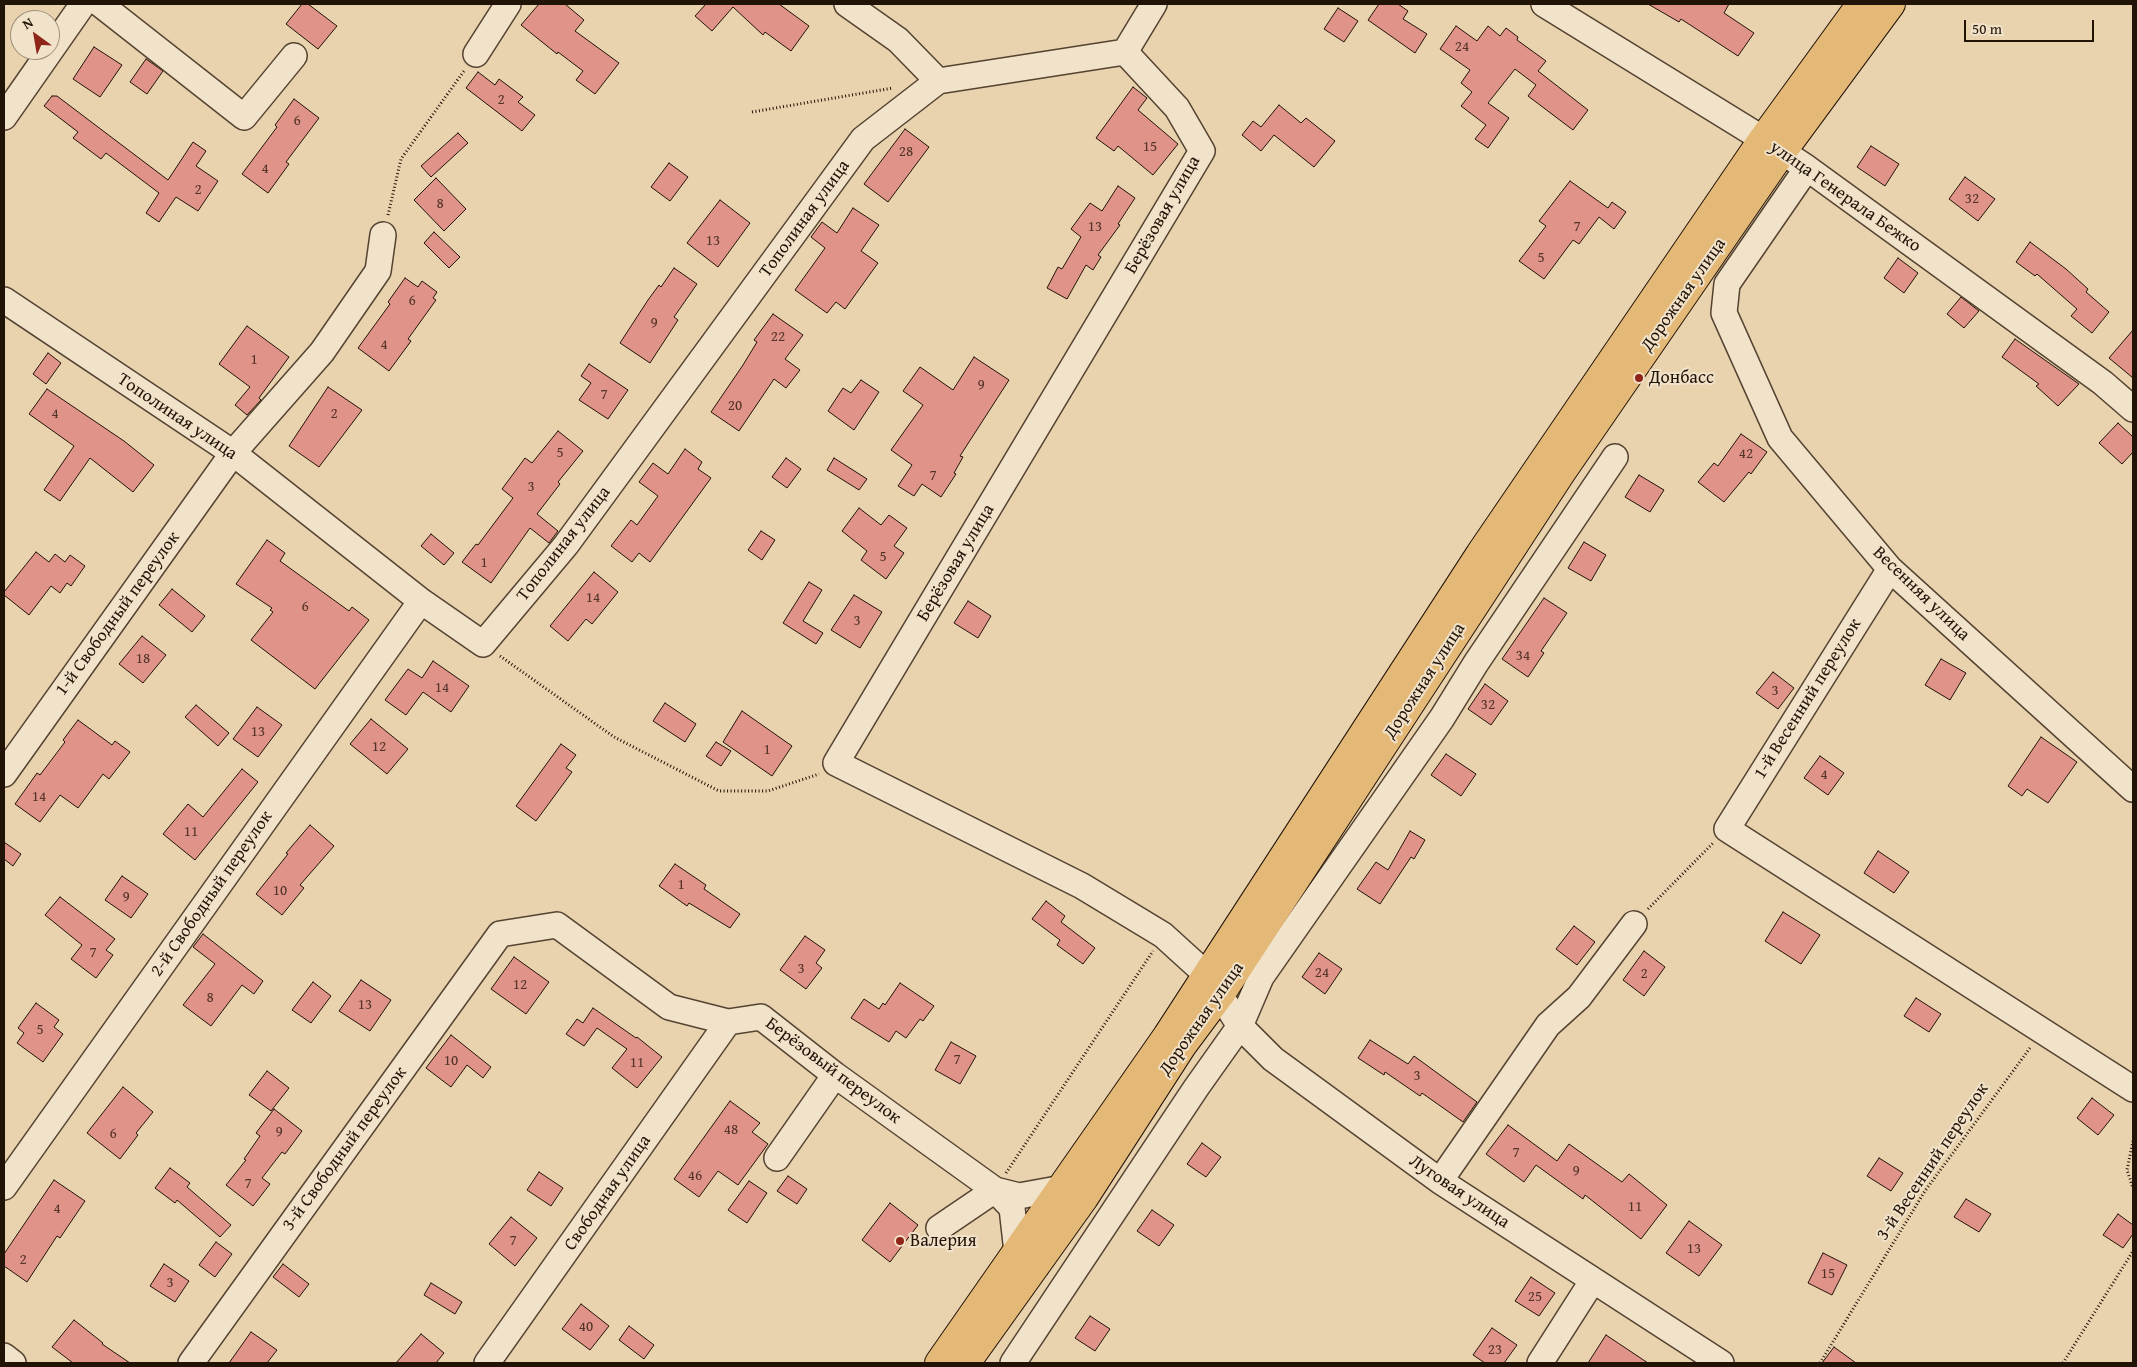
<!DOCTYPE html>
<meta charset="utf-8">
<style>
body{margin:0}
#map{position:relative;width:2137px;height:1367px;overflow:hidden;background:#e9d2ae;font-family:"Gentium Book Plus",serif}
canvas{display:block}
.frame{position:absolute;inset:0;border:5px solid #221307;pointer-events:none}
.north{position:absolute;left:10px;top:10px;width:50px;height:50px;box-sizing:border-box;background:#f1e2ca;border:1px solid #9e8f7c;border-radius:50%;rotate:328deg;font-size:14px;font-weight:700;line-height:20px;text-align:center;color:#221307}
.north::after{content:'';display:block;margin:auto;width:18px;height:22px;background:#8f2418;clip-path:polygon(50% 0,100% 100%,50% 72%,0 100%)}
.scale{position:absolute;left:1964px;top:20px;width:130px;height:22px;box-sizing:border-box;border:2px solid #221307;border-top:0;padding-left:6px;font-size:15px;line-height:18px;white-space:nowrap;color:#221307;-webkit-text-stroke:4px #f1e2ca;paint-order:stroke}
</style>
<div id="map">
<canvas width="2137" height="1367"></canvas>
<div class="frame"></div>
<div class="north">N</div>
<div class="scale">50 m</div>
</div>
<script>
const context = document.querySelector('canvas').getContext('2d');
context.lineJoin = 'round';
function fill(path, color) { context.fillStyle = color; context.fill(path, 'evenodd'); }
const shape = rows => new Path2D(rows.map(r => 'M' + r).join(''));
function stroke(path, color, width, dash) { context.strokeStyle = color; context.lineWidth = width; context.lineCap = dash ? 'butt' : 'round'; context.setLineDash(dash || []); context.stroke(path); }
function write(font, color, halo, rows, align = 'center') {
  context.font = font + ' "Gentium Book Plus",serif'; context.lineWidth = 4; context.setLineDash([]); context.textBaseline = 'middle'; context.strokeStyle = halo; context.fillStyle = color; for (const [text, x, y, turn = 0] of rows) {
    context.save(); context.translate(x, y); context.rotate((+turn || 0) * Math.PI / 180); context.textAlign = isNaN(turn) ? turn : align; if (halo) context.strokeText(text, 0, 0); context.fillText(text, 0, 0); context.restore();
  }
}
const building = shape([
 [302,4,308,4,337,26,318,49,286,24,302,4],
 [539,4,565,4,584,20,575,31,619,63,595,94,576,80,583,71,558,52,557,54,521,25,539,4],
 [706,4,779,4,809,26,791,51,765,32,763,35,733,7,712,31,695,16,706,4],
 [1379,4,1398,4,1408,11,1403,19,1427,34,1415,53,1368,20,1379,4],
 [1648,4,1729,4,1724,13,1754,33,1738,56,1681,19,1679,22,1648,4],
 [1338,8,1358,21,1344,42,1324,29,1338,8],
 [1456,26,1477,41,1488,26,1500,36,1506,28,1518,37,1517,40,1546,61,1538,71,1588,110,1573,130,1528,96,1536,85,1515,69,1488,103,1509,118,1488,148,1475,139,1486,125,1461,106,1472,92,1461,83,1470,70,1440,49,1456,26],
 [94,47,122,65,100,97,73,79,94,47],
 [146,59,163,71,147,94,130,82,146,59],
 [478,72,495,85,499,79,523,97,518,102,535,115,522,131,466,88,478,72],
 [1133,87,1147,98,1138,110,1178,144,1153,175,1118,146,1114,151,1096,138,1133,87],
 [52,96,57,96,168,180,193,142,206,151,196,166,218,181,198,211,176,197,159,222,146,213,159,193,106,153,101,159,73,138,78,132,44,106,52,96],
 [294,99,319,118,286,162,289,164,268,193,242,174,277,127,275,125,294,99],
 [1279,105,1301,123,1306,118,1335,141,1314,167,1274,135,1261,151,1242,135,1253,121,1261,127,1279,105],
 [905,129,929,147,888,202,864,184,905,129],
 [458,133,468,143,431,177,421,166,458,133],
 [1871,146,1899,164,1885,186,1857,167,1871,146],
 [669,163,688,177,670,201,651,187,669,163],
 [1965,177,1995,199,1978,221,1949,199,1965,177],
 [436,178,466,209,444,231,414,200,436,178],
 [1570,181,1608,208,1612,202,1626,212,1614,229,1599,217,1579,244,1573,240,1544,279,1519,261,1546,226,1539,221,1570,181],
 [1118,186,1135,198,1118,224,1120,225,1098,255,1101,257,1093,270,1086,265,1067,299,1047,288,1058,267,1062,269,1081,237,1071,229,1090,203,1102,211,1118,186],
 [720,200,750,223,718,267,687,243,720,200],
 [853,208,879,225,861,251,878,263,845,309,836,302,827,313,795,290,825,248,811,237,822,222,837,233,853,208],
 [434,232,460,257,449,268,424,243,434,232],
 [2030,242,2066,269,2088,289,2086,292,2109,312,2092,333,2071,316,2077,309,2037,274,2035,276,2016,262,2030,242],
 [1898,258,1918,273,1904,293,1884,278,1898,258],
 [674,268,697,284,674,317,678,320,650,363,620,343,648,300,659,285,661,287,674,268],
 [405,278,418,287,422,281,437,292,433,298,436,300,408,339,411,341,389,371,358,348,390,304,388,302,405,278],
 [1961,297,1979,311,1964,328,1947,314,1961,297],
 [773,314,803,335,785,359,800,370,786,388,774,379,739,431,711,412,743,365,757,342,754,340,773,314],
 [247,326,289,357,259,398,261,400,247,415,235,405,250,387,219,364,247,326],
 [2133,330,2133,378,2109,358,2133,330],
 [2015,339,2079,384,2058,406,2036,386,2039,384,2002,357,2015,339],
 [48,353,61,363,46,384,33,374,48,353],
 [974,357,1009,380,960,456,963,457,954,473,956,474,941,497,922,484,914,496,898,486,912,465,891,450,923,405,903,391,920,367,953,390,974,357],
 [589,364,628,390,608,419,579,400,591,383,581,376,589,364],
 [861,380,879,392,854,430,828,411,843,388,851,393,861,380],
 [328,387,362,410,319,467,289,446,328,387],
 [47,389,124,441,154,465,133,492,90,458,60,501,44,490,74,446,29,414,47,389],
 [2118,423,2133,437,2133,452,2122,464,2099,443,2118,423],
 [558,431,583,451,558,482,560,484,537,514,558,531,549,543,530,528,491,583,462,562,476,544,478,545,513,498,502,489,525,458,532,463,558,431],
 [1741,434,1767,452,1751,474,1749,472,1724,502,1698,482,1714,463,1718,466,1741,434],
 [685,449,702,462,698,469,711,478,650,562,639,553,632,562,611,546,631,520,637,525,658,496,639,482,653,463,668,474,685,449],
 [786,458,801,469,787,488,772,477,786,458],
 [834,458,867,479,859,490,827,470,834,458],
 [1639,475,1664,490,1650,512,1625,497,1639,475],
 [859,508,881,525,889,515,907,528,894,546,904,553,886,579,861,560,867,551,842,531,859,508],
 [761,531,775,540,762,560,748,550,761,531],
 [431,534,454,553,444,565,421,546,431,534],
 [267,540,285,553,280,561,349,611,352,607,369,620,315,689,251,640,273,612,270,610,272,608,236,584,267,540],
 [1584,542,1606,555,1591,581,1568,568,1584,542],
 [36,552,49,562,55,554,65,562,70,555,85,566,71,586,67,583,60,593,51,586,29,615,4,595,4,592,36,552],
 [594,572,618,592,592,624,586,619,568,641,550,626,594,572],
 [809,582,822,590,803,621,823,633,816,644,783,623,809,582],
 [172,589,205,616,192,632,159,605,172,589],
 [854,595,882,612,860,648,831,630,854,595],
 [1544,598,1567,613,1541,651,1544,653,1528,677,1502,659,1544,598],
 [968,601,991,616,978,638,954,623,968,601],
 [142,636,166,655,143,683,119,664,142,636],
 [1941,659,1966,673,1950,700,1925,685,1941,659],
 [433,661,469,686,451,712,423,692,406,715,385,700,408,669,422,678,433,661],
 [1773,672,1794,688,1778,709,1756,693,1773,672],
 [1485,684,1508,701,1491,725,1468,709,1485,684],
 [665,703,696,724,685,742,653,721,665,703],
 [196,705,229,733,218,746,185,717,196,705],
 [257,707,282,725,258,757,233,739,257,707],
 [742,711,792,746,772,776,723,742,742,711],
 [371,719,408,749,387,774,350,744,371,719],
 [78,720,112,745,115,741,130,752,109,779,103,774,78,808,60,795,40,822,15,804,37,773,40,775,65,742,63,740,78,720],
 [2041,737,2077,762,2048,803,2027,789,2022,796,2008,786,2041,737],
 [716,742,731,751,721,766,706,756,716,742],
 [561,744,576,755,566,768,572,772,536,821,516,806,561,744],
 [1446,754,1476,774,1461,796,1431,775,1446,754],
 [1820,756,1844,773,1828,795,1804,778,1820,756],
 [242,769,258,782,195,860,163,834,188,804,203,817,242,769],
 [310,825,334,846,300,885,304,888,282,915,256,894,288,854,286,853,310,825],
 [1410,831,1425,840,1414,859,1411,857,1380,904,1357,889,1376,862,1388,870,1410,831],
 [4,842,21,854,13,866,4,859,4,842],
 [1878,851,1909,872,1894,893,1864,873,1878,851],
 [675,864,706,885,704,889,740,914,730,928,689,903,687,906,659,886,675,864],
 [122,876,148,894,131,918,105,900,122,876],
 [60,897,115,939,106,950,113,955,96,978,71,959,82,945,45,915,60,897],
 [1046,901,1065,916,1061,922,1095,948,1083,964,1057,945,1060,940,1032,919,1046,901],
 [1783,912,1820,935,1801,964,1765,941,1783,912],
 [1574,926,1595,942,1577,965,1556,949,1574,926],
 [203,934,263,981,254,994,242,985,211,1026,183,1005,215,964,193,947,203,934],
 [805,936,825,950,816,963,822,968,806,989,780,970,805,936],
 [1644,951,1665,967,1644,996,1623,980,1644,951],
 [1319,953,1342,969,1325,994,1302,977,1319,953],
 [514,957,549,982,526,1014,491,989,514,957],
 [361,980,391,1000,370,1031,339,1011,361,980],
 [313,982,331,996,311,1023,292,1010,313,982],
 [900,983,934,1006,923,1021,920,1019,906,1038,896,1031,889,1042,851,1018,864,999,879,1009,883,1003,885,1005,900,983],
 [1916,998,1941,1014,1929,1032,1904,1016,1916,998],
 [36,1003,59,1020,54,1027,63,1034,43,1062,17,1043,24,1033,18,1028,36,1003],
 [593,1008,636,1038,637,1037,662,1057,637,1088,612,1068,627,1049,597,1028,584,1046,566,1034,577,1019,583,1023,593,1008],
 [451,1035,491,1067,483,1078,467,1065,451,1087,426,1068,451,1035],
 [1370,1040,1408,1064,1414,1056,1477,1102,1463,1122,1422,1093,1420,1096,1385,1072,1384,1075,1358,1058,1370,1040],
 [951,1042,976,1056,960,1084,935,1070,951,1042],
 [267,1071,289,1088,271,1111,249,1095,267,1071],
 [123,1087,153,1112,136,1133,138,1135,120,1159,87,1133,123,1087],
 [2092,1098,2114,1115,2098,1135,2077,1118,2092,1098],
 [730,1101,760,1123,752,1132,768,1144,738,1185,718,1171,699,1197,674,1179,730,1101],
 [274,1109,302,1131,285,1154,282,1152,262,1178,270,1184,253,1206,226,1185,246,1160,244,1159,260,1136,256,1133,274,1109],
 [1508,1125,1557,1161,1569,1144,1622,1182,1629,1174,1667,1205,1641,1239,1585,1195,1583,1199,1536,1165,1524,1182,1486,1154,1508,1125],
 [1202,1143,1221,1157,1206,1177,1187,1164,1202,1143],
 [1879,1158,1903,1173,1891,1191,1867,1176,1879,1158],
 [170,1168,190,1183,187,1187,231,1225,220,1237,177,1200,175,1203,155,1188,170,1168],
 [539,1172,563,1188,551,1206,527,1190,539,1172],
 [788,1176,807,1189,797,1204,777,1191,788,1176],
 [54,1180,85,1201,60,1238,57,1236,27,1282,4,1266,4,1254,54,1180],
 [749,1181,767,1193,747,1223,728,1210,749,1181],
 [1966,1199,1991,1214,1979,1232,1954,1217,1966,1199],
 [890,1203,918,1225,890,1262,862,1240,890,1203],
 [1152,1210,1174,1225,1159,1246,1137,1231,1152,1210],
 [2118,1214,2133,1225,2133,1234,2123,1248,2103,1235,2118,1214],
 [511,1217,537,1238,515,1266,489,1244,511,1217],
 [1689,1221,1722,1245,1699,1276,1666,1253,1689,1221],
 [216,1242,232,1254,215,1277,199,1265,216,1242],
 [1823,1253,1847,1265,1832,1295,1808,1283,1823,1253],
 [164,1264,189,1281,175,1302,150,1286,164,1264],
 [283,1264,309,1284,299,1297,273,1277,283,1264],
 [1531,1277,1555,1293,1539,1316,1515,1301,1531,1277],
 [431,1283,462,1302,455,1314,424,1295,431,1283],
 [581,1304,609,1326,590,1350,562,1329,581,1304],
 [1090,1316,1110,1329,1095,1351,1075,1338,1090,1316],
 [74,1320,103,1343,102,1344,130,1363,73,1363,52,1347,74,1320],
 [629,1326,654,1345,644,1359,619,1340,629,1326],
 [1492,1328,1517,1345,1504,1363,1485,1363,1473,1355,1492,1328],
 [251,1332,277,1350,267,1363,229,1363,251,1332],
 [421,1334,444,1353,436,1363,396,1363,421,1334],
 [1606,1335,1648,1363,1588,1363,1606,1335],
 [1834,1347,1856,1363,1822,1363,1834,1347]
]);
fill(building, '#e09389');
stroke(building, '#221307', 1);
const minor = shape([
 [100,4,244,117,294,56],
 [1154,4,1125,52,1177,108,1202,151,836,763,1082,886,1163,935,1207,975],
 [1544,4,1763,139,1807,168,2103,383,2133,409],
 [476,54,508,4],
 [938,81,1125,52],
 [4,117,83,4],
 [1807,168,1727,284,1724,313,1780,438,1890,569,2133,789],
 [4,300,233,453,421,601,483,644,566,545,863,139,938,81,898,40,847,4],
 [1890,569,1727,829,2133,1089],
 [4,774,233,453,322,352,378,271,383,235],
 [1220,995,1240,1026,1273,1059,1440,1181,1721,1363],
 [777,1158,835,1075],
 [1440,1181,1548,1025,1579,997,1634,924],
 [4,1187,421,601],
 [995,1190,1019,1196,1063,1188],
 [939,1228,995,1190],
 [4,1356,13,1363],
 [191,1363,500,934,557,925,669,1007,728,1022,761,1017,835,1075,995,1190,1012,1208,1017,1252],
 [487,1363,728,1022],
 [1013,1363,1196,1088,1240,1026,1261,977,1442,718,1476,663,1615,457],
 [1540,1363,1593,1280]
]);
const major = shape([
 [939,1363,1167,1036,1480,554,1763,139,1861,4],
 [966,1363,1084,1198,1182,1046,1220,995,1561,473,1782,152,1891,4]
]);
stroke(minor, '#544331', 28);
stroke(major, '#221307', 30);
stroke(shape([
 [752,112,893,88],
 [388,215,401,159,464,71],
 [500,656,614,737,719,791,768,791,819,774],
 [1648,909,1714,842],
 [2133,1141,2127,1170,2133,1188],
 [1006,1173,1153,951],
 [1820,1363,1925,1191,2030,1048],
 [2063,1363,2133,1251]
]), '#221307', 3, [1, 2.5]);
stroke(minor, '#f1e2ca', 25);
stroke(major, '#e4b977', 28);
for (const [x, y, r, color] of [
 [1639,378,5,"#8f2418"],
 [900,1241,5,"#8f2418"]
]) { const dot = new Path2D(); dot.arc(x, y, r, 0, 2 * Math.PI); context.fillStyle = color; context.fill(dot); stroke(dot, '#f1e2ca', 2); }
write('15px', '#523328', null, [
 ["24",1462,47],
 ["2",501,100],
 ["6",297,121],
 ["15",1150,147],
 ["28",906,152],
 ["4",265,169],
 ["2",198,190],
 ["32",1972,199],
 ["8",440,204],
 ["13",1095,227],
 ["7",1577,227],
 ["13",713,241],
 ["5",1541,258],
 ["6",412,301],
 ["9",654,323],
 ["22",778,337],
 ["4",384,345],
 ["1",254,360],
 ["9",981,385],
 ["7",604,395],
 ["20",735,406],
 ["4",55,414],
 ["2",334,414],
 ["5",560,453],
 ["42",1746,454],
 ["7",933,476],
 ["3",531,487],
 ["5",883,557],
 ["1",484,563],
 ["14",593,598],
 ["6",305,607],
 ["3",857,621],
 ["34",1523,656],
 ["18",143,659],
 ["14",442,688],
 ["3",1775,691],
 ["32",1488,705],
 ["13",258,732],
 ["12",379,747],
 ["1",767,750],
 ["4",1824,775],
 ["14",39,797],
 ["11",191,832],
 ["1",681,885],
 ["10",280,891],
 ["9",126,897],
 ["7",93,953],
 ["3",801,969],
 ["24",1322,973],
 ["2",1644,974],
 ["12",520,985],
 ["8",210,998],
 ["13",365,1005],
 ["5",40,1030],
 ["7",957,1060],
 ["10",451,1061],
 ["11",637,1063],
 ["3",1417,1076],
 ["48",731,1130],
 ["9",279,1132],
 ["6",113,1134],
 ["7",1516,1153],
 ["9",1576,1171],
 ["46",695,1176],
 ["7",248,1184],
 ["11",1635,1207],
 ["4",57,1209],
 ["7",513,1241],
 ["13",1694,1249],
 ["2",23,1260],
 ["15",1828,1274],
 ["3",170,1283],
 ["25",1535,1297],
 ["40",586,1327],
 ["23",1495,1350]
]);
write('18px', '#221307', '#f1e2ca', [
 ["улица Генерала Бежко",1845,197,35],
 ["Берёзовая улица",1163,215,-60],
 ["Тополиная улица",805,219,-54],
 ["Дорожная улица",1684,295,-55],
 ["Тополиная улица",177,417,34],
 ["Тополиная улица",564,544,-52],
 ["Берёзовая улица",956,563,-59],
 ["Весенняя улица",1921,594,44],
 ["1-й Свободный переулок",118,614,-54],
 ["Дорожная улица",1425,681,-57],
 ["1-й Весенний переулок",1808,699,-58],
 ["2-й Свободный переулок",212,894,-55],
 ["Дорожная улица",1202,1019,-55],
 ["Берёзовый переулок",833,1071,37],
 ["3-й Свободный переулок",345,1149,-54],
 ["3-й Весенний переулок",1933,1162,-56],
 ["Луговая улица",1459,1192,34],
 ["Свободная улица",608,1193,-55]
]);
write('18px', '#221307', '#f1e2ca', [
 ["Донбасс",1649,378],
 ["Валерия",910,1241]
], 'left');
</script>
